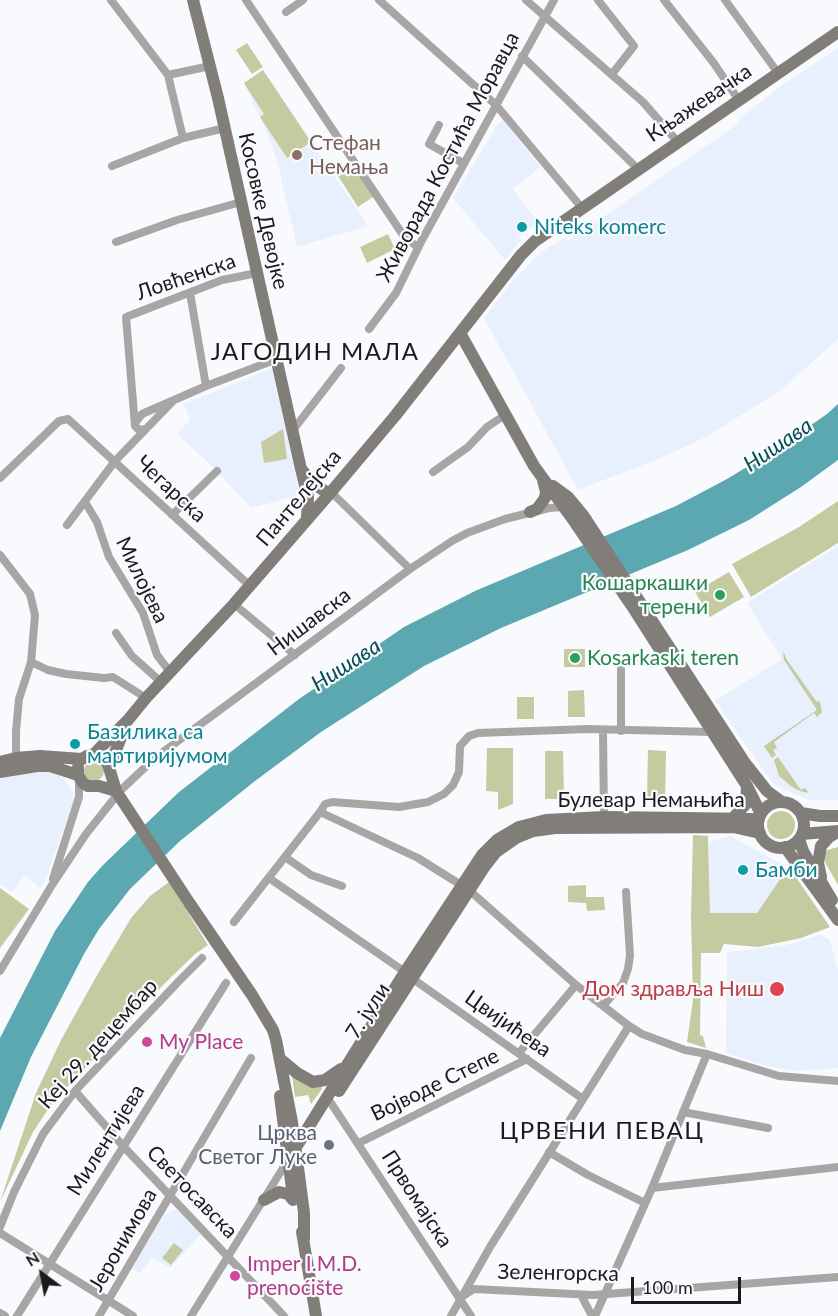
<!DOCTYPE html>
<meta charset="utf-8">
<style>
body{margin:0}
#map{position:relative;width:838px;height:1316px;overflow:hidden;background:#f8fafe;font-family:Lato,sans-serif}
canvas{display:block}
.north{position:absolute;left:12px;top:1244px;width:60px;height:60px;-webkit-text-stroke:4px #f8fafe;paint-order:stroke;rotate:328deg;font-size:16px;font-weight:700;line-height:24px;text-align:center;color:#1a1b1e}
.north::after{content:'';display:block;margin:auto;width:21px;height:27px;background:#1a1b1e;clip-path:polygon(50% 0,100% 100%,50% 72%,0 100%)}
.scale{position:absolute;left:631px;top:1277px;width:110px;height:27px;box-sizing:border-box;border:3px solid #1a1b1e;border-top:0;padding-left:8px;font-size:18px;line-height:21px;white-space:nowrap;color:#1a1b1e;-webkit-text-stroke:4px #f8fafe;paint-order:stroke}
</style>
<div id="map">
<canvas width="838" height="1316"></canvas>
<div class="north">N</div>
<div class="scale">100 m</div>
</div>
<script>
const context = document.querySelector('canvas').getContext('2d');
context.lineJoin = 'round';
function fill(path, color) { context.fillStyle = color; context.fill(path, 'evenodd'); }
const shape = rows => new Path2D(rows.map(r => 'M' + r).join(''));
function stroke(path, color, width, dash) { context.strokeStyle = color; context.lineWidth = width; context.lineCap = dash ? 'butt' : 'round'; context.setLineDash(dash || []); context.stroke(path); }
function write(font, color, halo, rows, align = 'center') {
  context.font = font + ' Lato,sans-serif'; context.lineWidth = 4.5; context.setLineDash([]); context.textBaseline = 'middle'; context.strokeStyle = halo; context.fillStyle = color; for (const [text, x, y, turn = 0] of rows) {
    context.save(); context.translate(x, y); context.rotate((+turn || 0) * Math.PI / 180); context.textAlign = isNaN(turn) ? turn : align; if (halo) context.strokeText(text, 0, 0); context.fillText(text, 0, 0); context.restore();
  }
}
fill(shape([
 [838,48,838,339,781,390,706,437,663,457,578,490,484,318,513,280,543,251,566,237,568,241,583,231,738,124,739,119,778,88],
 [263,70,346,193,368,226,297,247,278,164,269,137,244,83],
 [503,120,540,167,513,189,538,222,519,237,521,240,505,260,453,198,497,125],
 [272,368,300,495,251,508,212,466,177,434,190,420,184,404],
 [838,546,838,800,809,800,774,785,715,701,782,659,747,603],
 [34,771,54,773,64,779,73,793,73,802,45,881,39,888,25,875,12,892,0,884,0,779],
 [730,836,780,863,785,872,757,913,710,913,709,842],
 [820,935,830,940,838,969,838,1068,794,1071,766,1066,726,1053,727,952,783,946],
 [173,1210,180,1211,201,1234,170,1268,152,1257,140,1273,131,1268,165,1215]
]), '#e8f0fd');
fill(shape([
 [247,43,263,67,252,74,236,50],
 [263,70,311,142,287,158,260,117,264,114,244,83],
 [351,163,373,197,358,207,336,173],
 [388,234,395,249,367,263,360,247],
 [283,429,287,459,264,463,261,442],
 [838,501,838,543,751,597,732,564,799,527],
 [729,572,744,597,710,617,695,592],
 [564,649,585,649,585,667,564,667],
 [783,651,787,660,816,701,820,702,822,712,817,717,814,713,774,742,777,748,773,750,776,755,772,758,764,746,817,710,784,660],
 [584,690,585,717,568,717,568,691],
 [517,697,534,697,534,719,517,719],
 [487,748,513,748,513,804,498,810,498,792,486,791],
 [648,750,666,751,665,800,647,799],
 [545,751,563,751,564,799,545,799],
 [778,757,801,790,805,788,809,793,800,791,792,787,779,776,774,760],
 '84 771a10 10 0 1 1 20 0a10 10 0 1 1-20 0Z',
 '767 825a14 14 0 1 1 28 0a14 14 0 1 1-28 0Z',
 [693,835,708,836,710,913,757,913,785,872,791,870,830,927,801,938,758,947,724,944,720,953,701,953,700,1035,703,1036,706,1048,687,1042,693,1000,691,916],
 [838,847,838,885,825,862,824,855,827,850],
 [169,882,208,945,195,954,163,985,53,1102,33,1132,0,1202,36,1093,61,1040,96,977,131,918,150,896],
 [586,885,586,897,604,897,605,910,587,911,586,903,568,902,568,886],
 [0,888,29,909,0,948],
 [292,1075,322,1086,322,1089,311,1104,308,1095,295,1097],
 [174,1243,183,1250,171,1265,162,1258]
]), '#c4cba1');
fill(shape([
 [838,404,838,460,801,487,749,520,688,550,501,628,424,666,321,732,255,781,180,841,130,889,99,929,84,954,31,1057,0,1131,0,1038,55,931,88,882,103,865,179,792,299,699,404,627,475,591,676,506,727,479,778,448,827,414]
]), '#5ca8b0');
stroke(shape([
 [111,0,168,75,183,138],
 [246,0,405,238,418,247],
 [379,0,496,105,582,208],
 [526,0,643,102,677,141],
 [598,0,634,46,612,74],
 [664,0,713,62,738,99],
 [725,0,778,73],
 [286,12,303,0],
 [522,56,638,169],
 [168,75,210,66],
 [439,125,429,144,463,163],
 [112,166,183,138,225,128],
 [116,242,177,220,241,202],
 [190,293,206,386],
 [369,329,396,293,422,240,554,0],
 [135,423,142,414,206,386,277,359],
 [145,429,139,430,135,426,126,317,222,280,257,273],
 [293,430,341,368],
 [433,472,468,447,487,427,505,415],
 [0,478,59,421,68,419,250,586],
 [331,492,410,569],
 [85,502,97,522,109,557,143,613,157,655,170,672],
 [172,515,217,471],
 [67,525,115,461,174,400],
 [0,555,30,594,35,615,31,662,19,699,16,731,16,758],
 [234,604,295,655],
 [116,633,132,656,161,682],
 [31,662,48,670,66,674,104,678,113,677,146,698],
 [621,669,621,731],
 [603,731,604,817],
 [320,812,418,858,469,890,576,985,629,1026,642,1034,685,1050,707,1054,779,1076,838,1081],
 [285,857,311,875,342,886],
 [269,878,405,972],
 [53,879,79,797,79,779],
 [234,922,320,812,325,804,332,802,399,807,428,802,444,794,453,785,459,772,460,746,469,736,478,733,588,729,712,732],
 [0,971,52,885,86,834,121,790,155,758,410,569,452,541,467,533,505,519,549,508,565,507],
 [413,979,583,1099],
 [603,1006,623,983,628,969,630,955,626,892],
 [519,1053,576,985],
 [75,1091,123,1146,284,1316],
 [331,1103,471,1316],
 [683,1112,768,1128],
 [359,1143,527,1059],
 [549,1152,588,1175,645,1203],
 [652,1188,838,1167],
 [0,1227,14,1192,43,1134,75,1091,179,981,202,958],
 [0,1233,133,1316],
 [581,1295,592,1316],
 [460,1298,474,1289,593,1295,838,1277],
 [0,1313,5,1316],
 [17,1316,226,983],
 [99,1316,251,1058],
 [191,1316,288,1160],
 [451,1316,490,1247,629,1026],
 [595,1316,652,1188,707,1054]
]), '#a8a6a4', 8);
stroke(shape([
 [193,0,218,98,301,469,313,483,326,492,331,492],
 [460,333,534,466,574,521,632,606,747,786,761,814],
 [302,473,308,497,307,518],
 [553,486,568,497,583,515,745,763,767,791,782,802],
 [530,512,537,509,545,498,546,492,543,480],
 [93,755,128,720,146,698,234,604,331,492,395,416,521,255,535,241,838,32],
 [0,762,16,758,40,756,82,759,87,756,96,755,103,758,108,764,116,791],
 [78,767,78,775,83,783,88,786,99,786,116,791],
 [109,768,125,727],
 [0,772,37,766,50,766,78,775],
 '758 825a23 23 0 1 1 46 0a23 23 0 1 1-46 0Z',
 [801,813,820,816,838,816],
 [732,819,746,804,747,787],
 [802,834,838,831],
 [799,839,803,851,832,900],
 [785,847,838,920],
 [821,877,818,863,821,846,829,837,838,832],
 [190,904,252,995,273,1030,276,1040,292,1122,304,1213,304,1239],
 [280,1059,297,1073,313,1082,325,1080,341,1069],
 [339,1091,485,866,496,852,516,838,533,831,555,828,733,827,760,833],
 [280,1096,292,1189],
 [288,1160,405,972,482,855,497,840,519,827,546,820,604,817,759,819],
 [264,1200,279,1192,288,1194,293,1200],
 [302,1232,316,1316]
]), '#817e7a', 12);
stroke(shape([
 [116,791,190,904]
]), '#817e7a', 12);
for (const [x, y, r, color] of [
 [297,155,6,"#8d6e63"],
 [522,227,6,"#0f9aa8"],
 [720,595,6,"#2e9e5b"],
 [575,658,6,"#2e9e5b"],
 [75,744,6,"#0f9aa8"],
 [743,870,6,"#0f9aa8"],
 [777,989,8,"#e0444e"],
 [147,1042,6,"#d1479c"],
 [329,1145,6,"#6b7280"],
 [235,1276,6,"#d1479c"]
]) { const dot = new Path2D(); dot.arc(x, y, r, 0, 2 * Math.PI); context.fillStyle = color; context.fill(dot); stroke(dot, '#f8fafe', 2); }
write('21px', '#1a1b1e', '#f8fafe', [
 ["Књажевачка",699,103,-34],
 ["Живорада Костића Моравца",448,157,-62],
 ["Косовке Девојке",263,211,77],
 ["Ловћенска",186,277,-19],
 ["Чегарска",171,489,43],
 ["Пантелејска",299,498,-50],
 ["Милојева",142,580,64],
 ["Нишавска",309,622,-37],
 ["Булевар Немањића",651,800],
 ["7. јули",368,1011,-57],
 ["Цвијићева",508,1024,35],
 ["Кеј 29. децембар",98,1044,-48],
 ["Војводе Степе",435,1085,-26],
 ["Милентијева",106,1140,-58],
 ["Светосавска",192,1192,46],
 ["Првомајска",417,1199,57],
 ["Јеронимова",123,1240,-60],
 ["Зеленгорска",558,1273,1]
]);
write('21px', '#785e54', '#f8fafe', [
 ["Стефан",309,143],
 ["Немања",309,167]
], 'left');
write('21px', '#0d838f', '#f8fafe', [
 ["Niteks komerc",534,227],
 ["Базилика са",87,732],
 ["мартиријумом",87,756],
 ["Бамби",755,870]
], 'left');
write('21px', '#27864d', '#f8fafe', [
 ["Кошаркашки",708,583],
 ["терени",708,607],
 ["Kosarkaski teren",587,658,"left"]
], 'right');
write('21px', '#be3a42', '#f8fafe', [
 ["Дом здравља Ниш",764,989]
], 'right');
write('21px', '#b23c85', '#f8fafe', [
 ["My Place",159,1042],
 ["Imper I.M.D.",247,1264],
 ["prenoćište",247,1288]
], 'left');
write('21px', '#5b616d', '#f8fafe', [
 ["Црква",317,1133],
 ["Светог Луке",317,1157]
], 'right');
write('italic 22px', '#054d53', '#f8fafe', [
 ["Нишава",778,445,-34],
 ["Нишава",346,665,-33]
]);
context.letterSpacing = '1.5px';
write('24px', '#1a1b1e', '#f8fafe', [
 ["ЈАГОДИН МАЛА",315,352],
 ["ЦРВЕНИ ПЕВАЦ",602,1131]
]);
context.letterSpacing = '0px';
</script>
